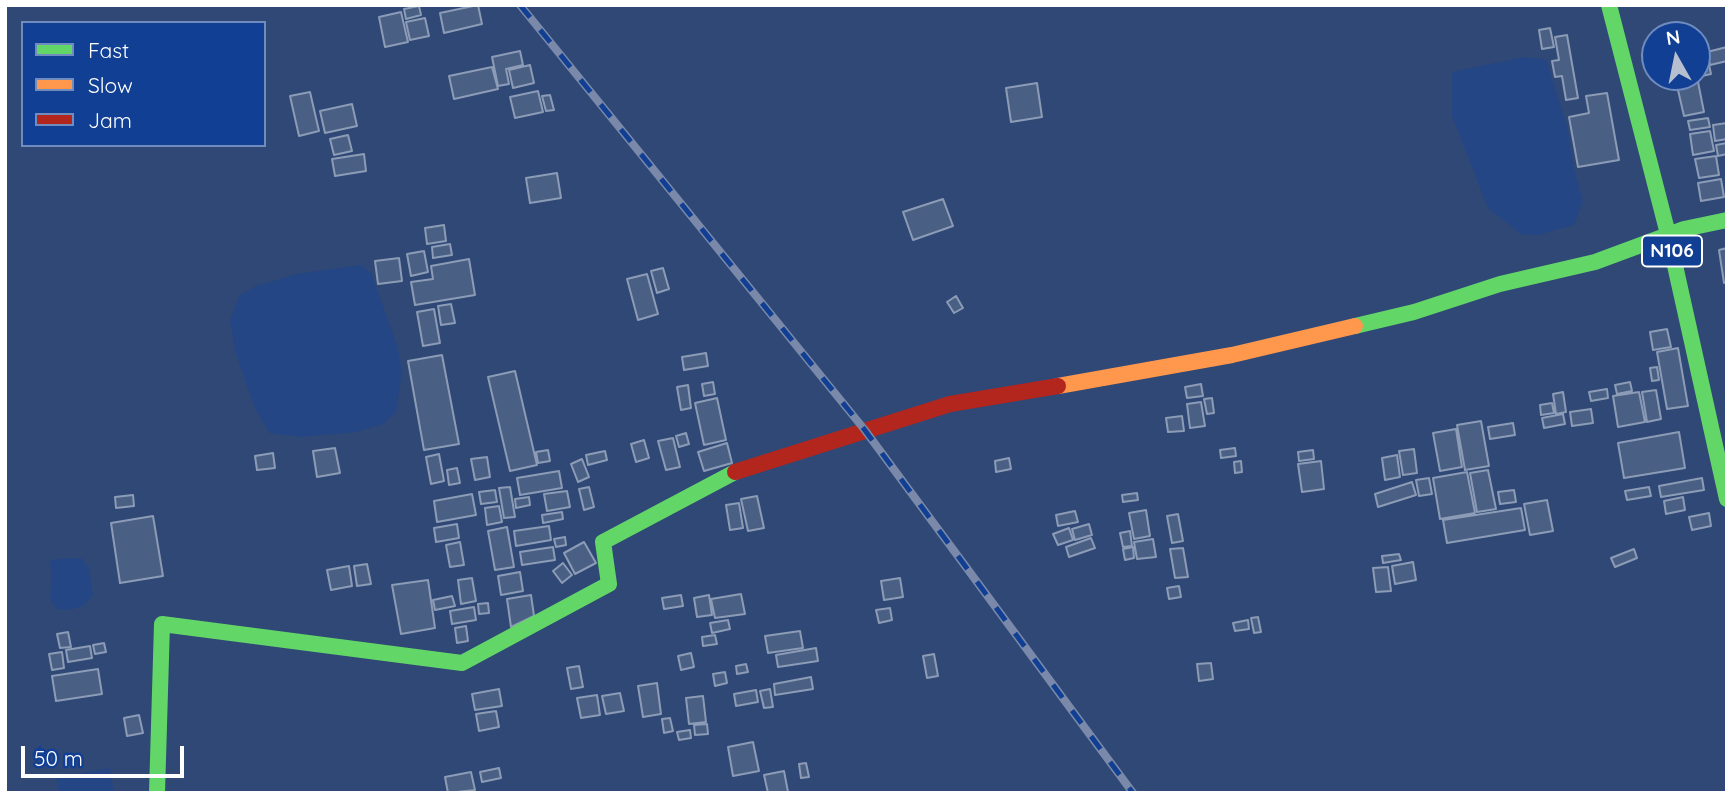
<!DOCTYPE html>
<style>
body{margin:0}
#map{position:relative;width:1732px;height:798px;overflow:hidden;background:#2f4876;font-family:Quicksand,sans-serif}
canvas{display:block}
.frame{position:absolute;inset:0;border:7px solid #fff;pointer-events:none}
.legend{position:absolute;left:21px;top:21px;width:245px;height:126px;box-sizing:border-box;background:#113f94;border:2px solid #708cbf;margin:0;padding:9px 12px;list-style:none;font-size:21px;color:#fff}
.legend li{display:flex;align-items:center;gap:14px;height:35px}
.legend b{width:35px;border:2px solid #708cbf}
.north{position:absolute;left:1641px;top:21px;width:70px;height:70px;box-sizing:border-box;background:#113f94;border:2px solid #708cbf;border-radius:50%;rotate:351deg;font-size:19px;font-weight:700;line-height:28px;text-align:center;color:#fff}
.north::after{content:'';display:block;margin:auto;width:24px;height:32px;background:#b6bfcf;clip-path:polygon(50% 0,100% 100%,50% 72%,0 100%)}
.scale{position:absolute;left:21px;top:746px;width:163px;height:32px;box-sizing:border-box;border:4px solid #fff;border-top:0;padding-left:9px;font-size:21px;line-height:24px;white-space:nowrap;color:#fff;-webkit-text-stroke:5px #113f94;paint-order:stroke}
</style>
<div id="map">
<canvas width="1732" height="798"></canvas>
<div class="frame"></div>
<ul class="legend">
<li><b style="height:9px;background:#63d668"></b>Fast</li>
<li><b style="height:9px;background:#ff974d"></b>Slow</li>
<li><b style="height:9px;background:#b3261e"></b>Jam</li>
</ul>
<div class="north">N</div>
<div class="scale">50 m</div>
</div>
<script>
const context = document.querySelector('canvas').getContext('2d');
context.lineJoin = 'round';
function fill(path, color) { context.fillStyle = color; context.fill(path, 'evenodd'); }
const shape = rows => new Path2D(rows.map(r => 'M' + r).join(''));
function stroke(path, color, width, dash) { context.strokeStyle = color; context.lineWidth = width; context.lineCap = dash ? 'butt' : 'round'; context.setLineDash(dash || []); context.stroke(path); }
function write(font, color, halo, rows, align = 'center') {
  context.font = font + ' Quicksand,sans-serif'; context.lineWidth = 6; context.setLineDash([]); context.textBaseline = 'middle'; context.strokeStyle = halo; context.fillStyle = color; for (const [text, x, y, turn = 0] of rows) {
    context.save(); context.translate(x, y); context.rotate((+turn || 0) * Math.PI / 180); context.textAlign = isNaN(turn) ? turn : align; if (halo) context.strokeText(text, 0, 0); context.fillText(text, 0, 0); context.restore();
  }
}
fill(shape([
 [1524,57,1546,60,1567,126,1573,165,1583,202,1574,225,1538,235,1521,234,1488,208,1452,116,1452,72],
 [361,265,371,273,398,348,402,372,396,412,383,424,356,432,301,437,269,433,254,406,236,353,230,321,239,296,256,286,297,274],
 [66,558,81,558,89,568,93,596,83,606,69,610,57,609,50,599,52,574,49,561],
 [110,768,114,793,59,793,56,778]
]), '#254685');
const building = shape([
 [478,5,482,24,444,33,440,13,478,5],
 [419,6,421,15,406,19,404,9,419,6],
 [401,12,408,42,385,47,379,17,401,12],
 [425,18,429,36,410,40,406,22,425,18],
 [1550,28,1554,47,1542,49,1539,30,1550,28],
 [1567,35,1578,98,1566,100,1562,76,1555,77,1552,61,1559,60,1555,37,1567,35],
 [1727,47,1727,61,1710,65,1707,52,1727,47],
 [520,51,523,65,506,69,509,84,498,86,492,57,520,51],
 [1706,51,1711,74,1697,77,1697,53,1706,51],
 [530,65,534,83,513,88,509,70,530,65],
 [492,67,498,89,454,99,449,76,492,67],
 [1675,77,1697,77,1704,112,1684,116,1675,77],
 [1037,83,1042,117,1011,122,1006,88,1037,83],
 [538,91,543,112,515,118,510,97,538,91],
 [310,92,319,131,299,136,290,96,310,92],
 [1607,93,1619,160,1578,167,1569,117,1589,113,1586,96,1607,93],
 [550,95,554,110,546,111,542,96,550,95],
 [352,104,357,126,325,133,320,111,352,104],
 [1708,118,1710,127,1690,130,1688,121,1708,118],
 [1727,123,1727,139,1715,141,1713,125,1727,123],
 [1710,131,1714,151,1693,155,1690,134,1710,131],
 [348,135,352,151,334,155,330,139,348,135],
 [1727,143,1727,154,1718,156,1716,145,1727,143],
 [364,154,366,171,335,176,332,159,364,154],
 [1716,156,1719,175,1699,178,1695,159,1716,156],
 [557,173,561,198,530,203,526,178,557,173],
 [1721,179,1724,197,1701,201,1698,183,1721,179],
 [943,199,953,226,913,240,903,212,943,199],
 [444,225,446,241,427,244,425,228,444,225],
 [450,244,452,255,433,258,432,247,450,244],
 [1727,248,1727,282,1724,283,1719,250,1727,248],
 [424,251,428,272,411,276,407,254,424,251],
 [399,258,402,281,378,284,375,261,399,258],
 [469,259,475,295,415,305,411,282,433,279,431,266,469,259],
 [663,268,669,289,657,293,651,271,663,268],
 [647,274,658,314,638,320,627,279,647,274],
 [956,296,963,308,954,313,947,302,956,296],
 [451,304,455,323,441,325,438,306,451,304],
 [434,309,440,343,423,346,417,312,434,309],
 [1667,329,1671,347,1653,350,1650,332,1667,329],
 [1678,348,1688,406,1667,409,1657,352,1678,348],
 [706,353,708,366,684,370,682,357,706,353],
 [442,355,459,444,424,450,408,361,442,355],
 [1657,367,1659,380,1652,381,1650,368,1657,367],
 [515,371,537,465,510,471,488,377,515,371],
 [713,382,715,394,704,396,702,384,713,382],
 [1630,382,1632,391,1617,394,1615,385,1630,382],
 [1201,384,1203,396,1187,398,1185,387,1201,384],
 [688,385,691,408,681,410,677,387,688,385],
 [1607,389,1608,398,1591,401,1589,392,1607,389],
 [1656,390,1661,419,1647,422,1642,392,1656,390],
 [1563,392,1566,412,1556,414,1553,394,1563,392],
 [1639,392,1645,422,1618,427,1613,396,1639,392],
 [717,398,726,440,704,445,695,403,717,398],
 [1212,398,1214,413,1207,414,1204,399,1212,398],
 [1201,402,1205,426,1190,428,1187,404,1201,402],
 [1552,403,1554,413,1541,415,1540,405,1552,403],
 [1591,409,1593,423,1572,426,1570,412,1591,409],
 [1563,414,1565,424,1544,428,1542,418,1563,414],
 [1182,416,1184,431,1168,432,1166,418,1182,416],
 [1481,421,1489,466,1465,470,1457,425,1481,421],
 [1513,423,1515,435,1490,439,1488,427,1513,423],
 [1456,429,1462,467,1440,471,1433,433,1456,429],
 [1679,432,1685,468,1624,478,1618,443,1679,432],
 [686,433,689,444,679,447,676,436,686,433],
 [673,438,680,467,666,470,658,441,673,438],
 [644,440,649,458,636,462,631,444,644,440],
 [727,443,732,463,704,471,698,452,727,443],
 [335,448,340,473,317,477,313,451,335,448],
 [1235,448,1236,456,1221,458,1220,450,1235,448],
 [1414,449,1417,473,1403,475,1399,451,1414,449],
 [548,450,550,461,538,463,536,452,548,450],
 [1313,450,1314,459,1299,461,1298,452,1313,450],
 [605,451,607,460,588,465,586,455,605,451],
 [273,453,275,468,257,470,255,456,273,453],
 [439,454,444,481,431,484,426,457,439,454],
 [1397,455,1400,477,1385,480,1382,458,1397,455],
 [487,457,490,477,475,480,471,459,487,457],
 [1009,458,1011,469,996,472,995,461,1009,458],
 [582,459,589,477,578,482,571,464,582,459],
 [1241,461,1242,472,1235,473,1234,462,1241,461],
 [1321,461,1324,489,1302,492,1298,464,1321,461],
 [457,468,460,483,449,485,447,470,457,468],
 [1488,470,1496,509,1477,512,1470,473,1488,470],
 [559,471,562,488,520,495,517,478,559,471],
 [1467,472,1475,513,1440,519,1433,478,1467,472],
 [1429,478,1432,494,1419,496,1416,480,1429,478],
 [1702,478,1704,490,1661,497,1659,486,1702,478],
 [1412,482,1416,495,1378,507,1375,494,1412,482],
 [510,487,515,517,504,518,499,488,510,487],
 [589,487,594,507,584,510,579,489,589,487],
 [1649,487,1651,496,1627,500,1625,491,1649,487],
 [495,490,497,502,481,504,479,492,495,490],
 [1514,490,1516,502,1500,504,1498,492,1514,490],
 [567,491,570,507,547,511,544,494,567,491],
 [1137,493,1138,500,1123,502,1122,495,1137,493],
 [472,494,476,515,437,522,434,501,472,494],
 [133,495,134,506,116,508,115,497,133,495],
 [757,496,764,528,748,531,741,499,757,496],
 [529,497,530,505,516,508,515,499,529,497],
 [1683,497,1685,510,1666,514,1664,501,1683,497],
 [1547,500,1553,531,1530,535,1524,504,1547,500],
 [739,503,743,528,730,530,726,505,739,503],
 [499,506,502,522,487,525,485,508,499,506],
 [1521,508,1525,530,1447,543,1443,520,1521,508],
 [1146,510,1150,536,1134,539,1129,513,1146,510],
 [1075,511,1078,522,1058,526,1056,515,1075,511],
 [562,512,563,519,543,523,542,515,562,512],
 [1709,513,1711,526,1692,530,1689,517,1709,513],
 [1178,514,1183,541,1172,543,1167,516,1178,514],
 [153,516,163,576,120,583,111,523,153,516],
 [457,524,459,538,436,542,434,528,457,524],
 [1089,524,1092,535,1075,540,1072,529,1089,524],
 [549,526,551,540,516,546,514,531,549,526],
 [507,527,514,567,495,570,488,531,507,527],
 [1069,528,1073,540,1058,545,1053,534,1069,528],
 [1130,531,1132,546,1123,547,1120,533,1130,531],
 [565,537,566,545,556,547,554,539,565,537],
 [1091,538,1095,548,1069,557,1066,547,1091,538],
 [1153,539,1156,557,1137,559,1134,542,1153,539],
 [460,542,464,565,450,567,446,545,460,542],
 [584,542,596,563,575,574,564,553,584,542],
 [553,547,555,560,522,565,520,552,553,547],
 [1133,547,1134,558,1125,560,1123,549,1133,547],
 [1183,548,1188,577,1175,578,1170,549,1183,548],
 [1634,549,1637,558,1615,567,1611,558,1634,549],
 [1399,554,1401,560,1383,563,1382,556,1399,554],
 [1413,562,1416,580,1395,584,1392,566,1413,562],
 [563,563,572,575,562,583,553,571,563,563],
 [367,564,371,584,357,586,354,566,367,564],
 [349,566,352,586,331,590,327,570,349,566],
 [1388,567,1391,591,1376,592,1373,568,1388,567],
 [520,572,523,591,501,595,498,576,520,572],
 [472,578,476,601,461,604,458,580,472,578],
 [900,578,903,597,884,600,881,581,900,578],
 [428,580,435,628,401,634,392,585,428,580],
 [1179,586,1181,597,1169,599,1167,588,1179,586],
 [741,594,745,614,715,618,711,599,741,594],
 [531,595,534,616,511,627,507,599,531,595],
 [681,595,683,606,664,609,662,598,681,595],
 [709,595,712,615,697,617,694,598,709,595],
 [452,596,455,606,435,610,433,600,452,596],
 [488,603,489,613,479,614,478,604,488,603],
 [474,607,476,620,452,624,450,611,474,607],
 [890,608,892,620,879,623,876,610,890,608],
 [1258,617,1261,632,1254,633,1251,618,1258,617],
 [728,620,730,629,712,633,710,623,728,620],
 [1248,620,1249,629,1235,631,1233,623,1248,620],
 [466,626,468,641,457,643,455,628,466,626],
 [800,631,803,648,768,653,765,636,800,631],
 [68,632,71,647,60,648,57,634,68,632],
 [715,635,717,644,703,646,702,637,715,635],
 [104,643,106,652,95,654,93,645,104,643],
 [90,646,92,658,68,662,66,650,90,646],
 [816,648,818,661,778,667,776,655,816,648],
 [62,652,64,668,52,670,49,654,62,652],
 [691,653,694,667,681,670,678,656,691,653],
 [934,654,938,676,927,678,923,656,934,654],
 [1211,663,1213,679,1199,681,1197,664,1211,663],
 [746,664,748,672,737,674,736,666,746,664],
 [579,666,583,687,571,689,567,668,579,666],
 [98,669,102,694,56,701,52,676,98,669],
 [725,672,727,683,715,686,713,674,725,672],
 [811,677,813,689,775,695,774,684,811,677],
 [657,683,661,714,643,717,638,686,657,683],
 [499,689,502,706,475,710,472,694,499,689],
 [770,689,773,707,764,708,760,691,770,689],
 [756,690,758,702,736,706,734,694,756,690],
 [620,693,624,711,606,714,602,696,620,693],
 [597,695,600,715,581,718,577,698,597,695],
 [703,696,706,722,689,724,686,698,703,696],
 [496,711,499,727,479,731,476,714,496,711],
 [139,715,143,733,127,736,124,718,139,715],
 [670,718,673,731,664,733,662,719,670,718],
 [707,724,708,734,695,735,694,725,707,724],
 [690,730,691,738,679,740,677,732,690,730],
 [753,742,759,771,733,776,728,747,753,742],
 [806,763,809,777,801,778,799,764,806,763],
 [499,768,501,778,482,782,480,772,499,768],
 [784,771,788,792,768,793,764,775,784,771],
 [471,772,475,790,448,793,445,777,471,772]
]);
fill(building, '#4a5f84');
stroke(building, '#8c9cb6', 2);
stroke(shape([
 [1609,5,1668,234,1727,499],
 [1355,326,1414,312,1500,284,1595,262,1684,229,1727,220],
 [157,793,162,624,462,663,609,584,603,542,735,472]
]), '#63d668', 16);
stroke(shape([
 [1058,386,1232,355,1355,326]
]), '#ff974d', 16);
stroke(shape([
 [735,472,950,404,1058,386]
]), '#b3261e', 16);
const rail = shape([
 [520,5,864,429,1133,793]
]);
stroke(rail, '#7a89a9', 8);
stroke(rail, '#113f94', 5, [16]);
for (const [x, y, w] of [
 [1672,251,60]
]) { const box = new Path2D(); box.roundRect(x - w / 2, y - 15.5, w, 31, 5); context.fillStyle = '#113f94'; context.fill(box); stroke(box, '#fff', 2); }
write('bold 19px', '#fff', null, [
 ["N106",1672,251]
]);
</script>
